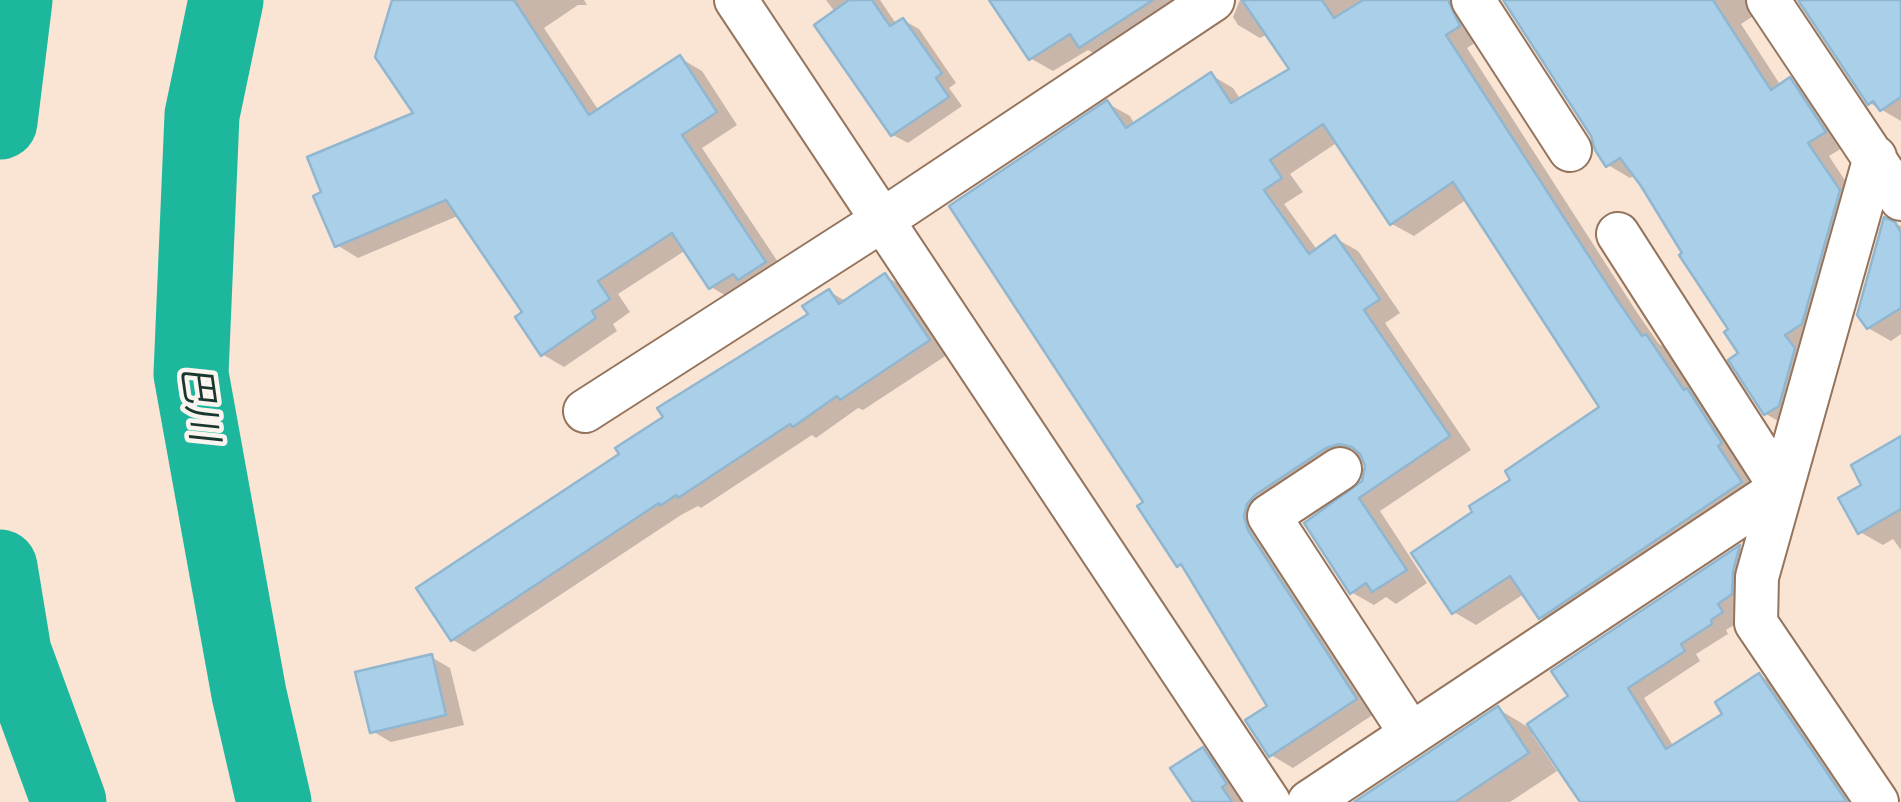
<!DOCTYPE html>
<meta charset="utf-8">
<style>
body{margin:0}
canvas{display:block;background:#fae4d4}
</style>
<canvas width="1901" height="802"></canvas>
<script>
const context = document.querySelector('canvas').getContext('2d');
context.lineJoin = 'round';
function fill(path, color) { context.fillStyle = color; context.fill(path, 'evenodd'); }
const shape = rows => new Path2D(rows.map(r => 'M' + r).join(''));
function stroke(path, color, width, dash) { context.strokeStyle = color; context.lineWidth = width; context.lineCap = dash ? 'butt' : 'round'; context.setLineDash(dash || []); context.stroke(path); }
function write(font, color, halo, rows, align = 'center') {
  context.font = font + ' Ubuntu,"Noto Sans JP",sans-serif'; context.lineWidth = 9; context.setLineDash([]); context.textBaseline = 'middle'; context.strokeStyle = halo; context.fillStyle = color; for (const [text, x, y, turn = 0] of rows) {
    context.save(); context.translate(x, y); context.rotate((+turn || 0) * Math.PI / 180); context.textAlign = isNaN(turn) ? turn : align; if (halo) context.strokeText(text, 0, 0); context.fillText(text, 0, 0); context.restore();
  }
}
fill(shape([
 [395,0,584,0,587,5,578,5,544,28,599,111,680,58,702,71,737,125,702,148,786,274,733,300,711,287,686,250,618,294,630,312,613,324,617,331,564,367,542,354,526,312,460,215,358,258,337,245,416,114],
 [826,0,880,0,897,25,903,20,919,29,956,83,949,88,962,106,908,143,893,135,835,12],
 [1000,0,1209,0,1104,59,1088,50,1053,71,1030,58],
 [1240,0,1474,0,1481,39,1467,48,1638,314,1659,344,1669,350,1762,495,1563,630,1540,617,1524,594,1476,625,1454,612,1476,513,1603,408,1467,199,1414,236,1392,224,1338,142,1290,174,1303,192,1284,204,1318,251,1335,238,1358,251,1400,313,1385,323,1471,450,1380,511,1427,583,1396,604,1386,597,1374,605,1351,592,1307,524,1364,482,1367,466,1363,456,1349,460,1278,507,1377,712,1293,768,1271,755,1271,707,1188,570,1179,565,1147,503,1107,103,1130,116,1135,125,1211,75,1233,88,1241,100,1293,70,1268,34,1260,38,1238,25,1233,17],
 [1506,0,1772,0,1767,7,1741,24,1781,86,1790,80,1812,93,1847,145,1829,156,1861,205,1788,427,1766,414,1731,330,1635,175,1630,178,1608,165,1593,135],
 [1801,0,1901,0,1901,121,1870,103],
 [1886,220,1901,226,1901,334,1891,341,1868,328],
 [885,276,906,288,950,353,863,410,858,408,816,438,812,435,701,508,698,506,681,515,474,652,453,640,623,455,811,315,830,292,847,302],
 [1901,439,1901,550,1893,539,1883,545,1860,532,1864,486],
 [1740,548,1756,557,1748,604,1733,614,1739,622,1726,630,1728,634,1696,654,1700,661,1644,698,1674,747,1726,715,1760,676,1777,686,1855,802,1582,802,1536,732,1532,734,1557,771,1510,802,1360,802,1498,709,1528,727,1571,697,1555,672],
 [431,657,450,668,464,725,391,742,372,731],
 [1203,750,1232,767,1253,802,1193,802,1172,770]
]), '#0003');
stroke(shape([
 [226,0,202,115,191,374,249,694,274,802],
 [0,122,15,0],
 [0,567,14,652,69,802]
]), '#1db79e', 75);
const building = shape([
 [392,0,514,0,589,115,680,55,717,112,682,135,766,262,738,280,733,274,709,289,672,233,598,281,610,299,592,311,596,318,541,356,515,317,522,312,446,200,335,247,313,196,321,192,307,157,413,113,375,57,392,0],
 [849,0,872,0,890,26,903,18,942,73,936,78,949,97,891,136,814,25,849,0],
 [989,0,1153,0,1079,48,1070,34,1029,60,989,0],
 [1242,0,1322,0,1334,18,1363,0,1448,0,1460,26,1446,35,1616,298,1642,336,1646,334,1684,390,1687,388,1722,443,1718,446,1742,482,1539,619,1510,576,1452,614,1411,553,1472,512,1469,506,1510,480,1505,471,1599,407,1453,182,1390,225,1323,124,1270,160,1282,178,1264,190,1309,254,1335,235,1380,299,1364,310,1450,436,1359,498,1407,570,1372,592,1366,583,1350,594,1304,523,1362,481,1365,466,1360,454,1352,447,1339,444,1326,448,1255,495,1247,504,1244,516,1248,530,1357,699,1269,757,1245,720,1267,706,1181,564,1177,567,1137,506,1143,502,949,206,1107,100,1126,128,1211,72,1231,103,1289,69,1242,0],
 [1503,0,1713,0,1771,90,1790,77,1826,132,1808,143,1840,190,1802,324,1785,335,1795,348,1779,406,1764,415,1728,360,1738,353,1724,332,1728,329,1679,255,1682,253,1641,186,1620,158,1606,167,1595,150,1591,136,1503,0],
 [1798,0,1901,0,1901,97,1880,111,1873,101,1868,105,1798,0],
 [1884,217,1895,222,1901,233,1901,308,1867,329,1857,315,1884,217],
 [885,273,930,340,840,400,837,396,793,427,790,424,678,498,676,495,660,506,659,503,451,641,416,588,619,454,615,448,663,417,657,408,808,314,802,306,829,289,839,304,885,273],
 [1901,436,1901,509,1858,534,1838,498,1861,485,1851,465,1901,436],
 [1740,545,1733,571,1732,594,1718,604,1723,612,1711,620,1712,624,1681,644,1685,651,1628,688,1666,749,1722,714,1715,702,1759,673,1847,802,1580,802,1527,724,1568,696,1551,671,1740,545],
 [432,654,446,715,370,733,355,672,432,654],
 [1498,706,1529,753,1455,802,1354,802,1498,706],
 [1203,747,1227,784,1222,787,1232,802,1193,802,1170,768,1203,747]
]);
fill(building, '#aacfe9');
stroke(building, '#91b6cf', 2.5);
const street = shape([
 [736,0,1269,802],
 [1473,0,1570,150],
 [1768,0,1901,199],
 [1875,157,1757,577,1756,623,1877,802],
 [585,411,881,221,1213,0],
 [1340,469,1269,516,1411,734],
 [1309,802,1781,488,1618,234]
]);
stroke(street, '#94745c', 46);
stroke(street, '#fff', 42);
write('italic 38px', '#19362f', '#fcf4ef', [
 ["巴川",200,403,82]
]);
</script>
